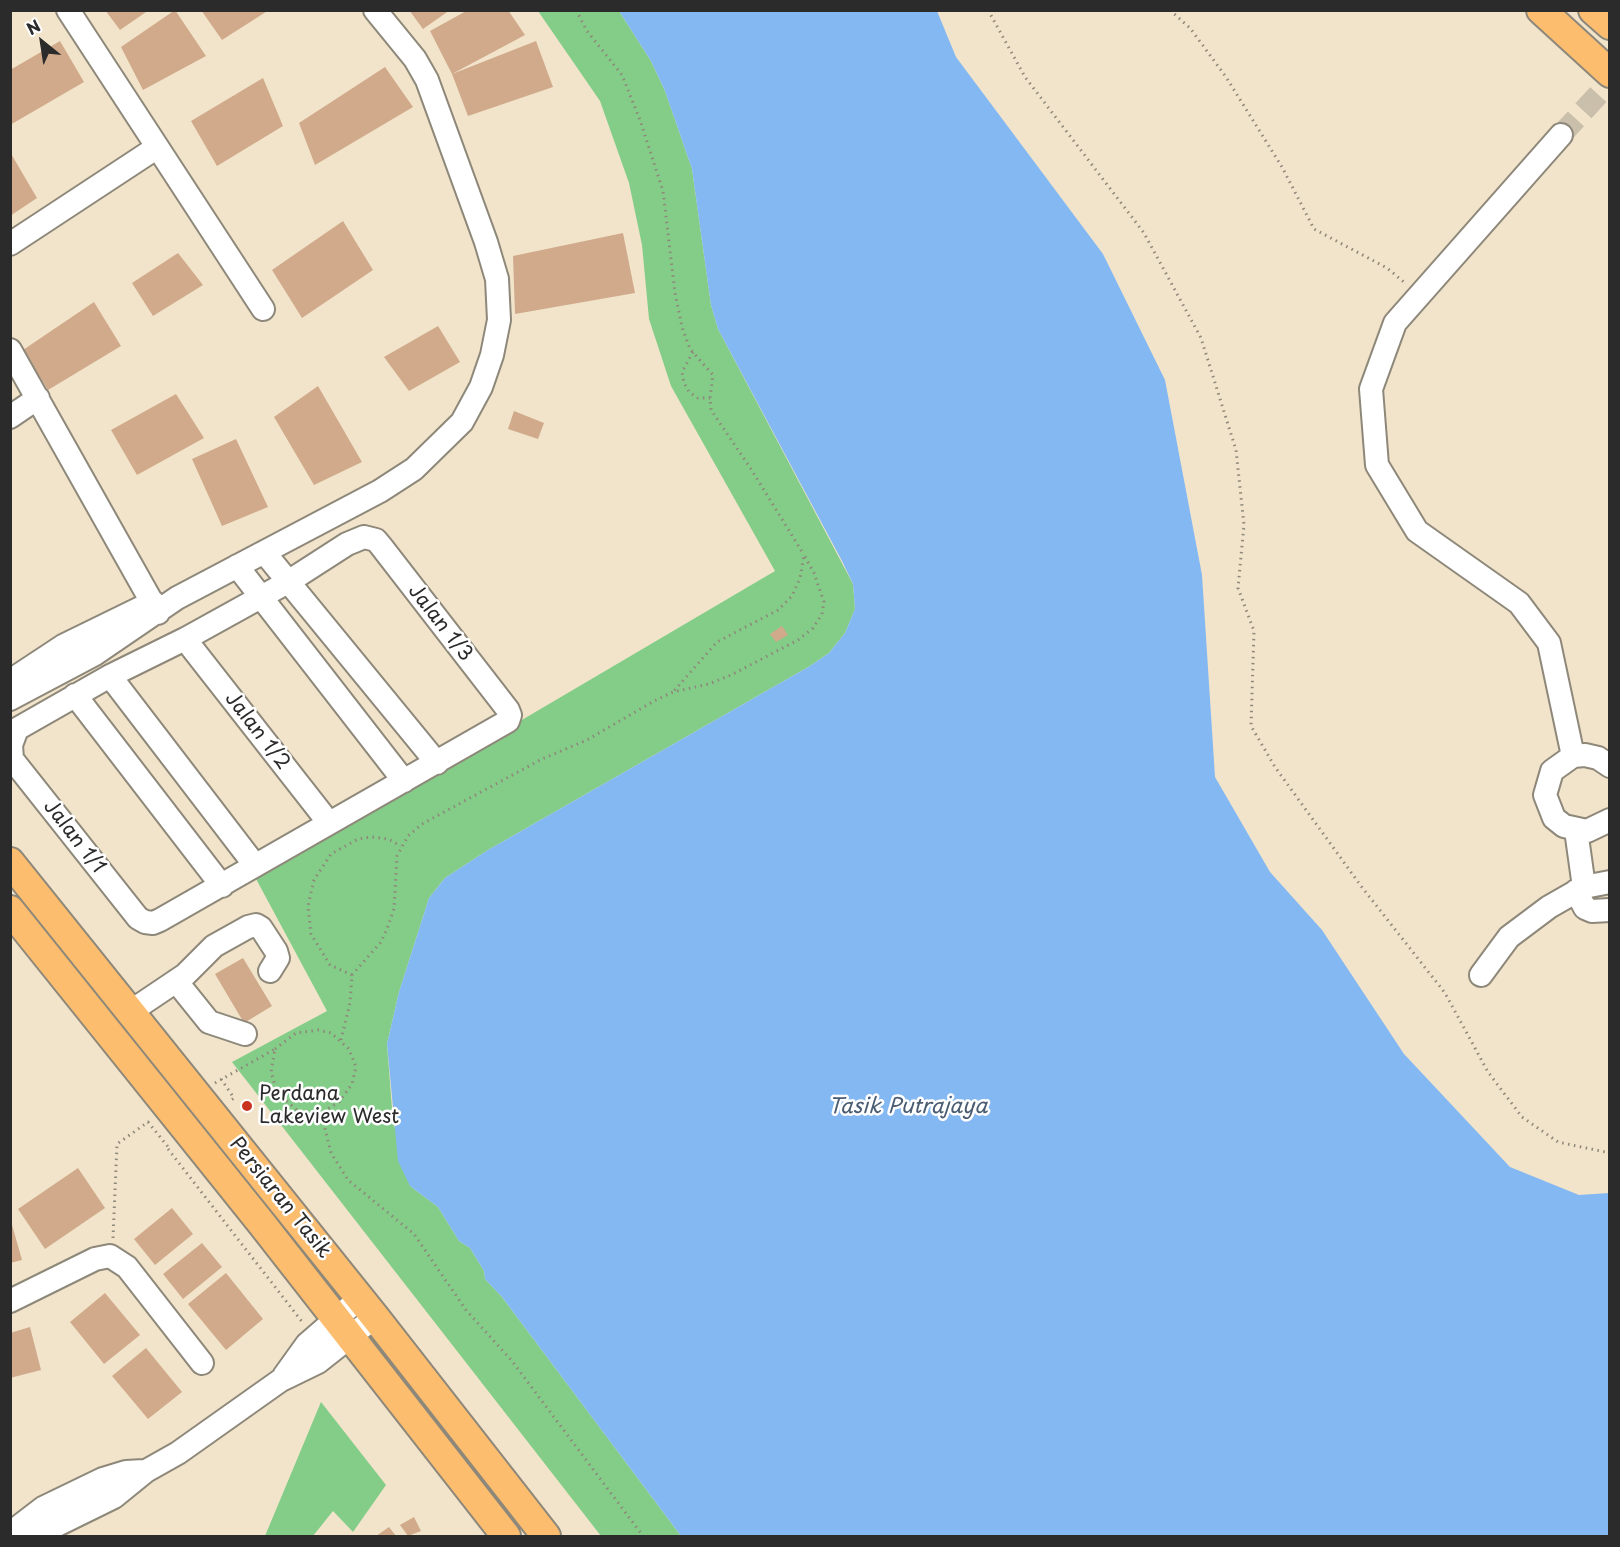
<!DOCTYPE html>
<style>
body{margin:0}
#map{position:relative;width:1620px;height:1547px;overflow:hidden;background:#f2e4ca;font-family:"Playpen Sans",sans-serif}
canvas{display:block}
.frame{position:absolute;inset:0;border:12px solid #2b2b2b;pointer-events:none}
.north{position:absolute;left:12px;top:12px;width:60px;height:60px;-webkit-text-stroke:4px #fff;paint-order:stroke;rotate:330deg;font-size:16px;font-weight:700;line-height:24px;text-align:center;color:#2b2b2b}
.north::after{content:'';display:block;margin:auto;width:21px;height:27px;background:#2b2b2b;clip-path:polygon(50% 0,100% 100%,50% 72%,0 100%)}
</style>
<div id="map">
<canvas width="1620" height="1547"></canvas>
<div class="frame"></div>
<div class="north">N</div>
</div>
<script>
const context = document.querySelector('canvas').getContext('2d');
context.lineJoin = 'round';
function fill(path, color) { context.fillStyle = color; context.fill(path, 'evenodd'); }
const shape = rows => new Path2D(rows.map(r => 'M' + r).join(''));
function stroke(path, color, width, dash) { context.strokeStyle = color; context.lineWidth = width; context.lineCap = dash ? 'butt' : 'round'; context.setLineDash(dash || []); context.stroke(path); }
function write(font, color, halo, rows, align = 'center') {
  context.font = font + ' "Playpen Sans",sans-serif'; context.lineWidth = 5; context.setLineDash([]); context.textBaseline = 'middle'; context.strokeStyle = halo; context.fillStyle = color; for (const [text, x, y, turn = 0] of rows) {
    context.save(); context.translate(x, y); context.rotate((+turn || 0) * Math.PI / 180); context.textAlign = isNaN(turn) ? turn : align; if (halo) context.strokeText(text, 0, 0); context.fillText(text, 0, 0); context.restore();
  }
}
fill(shape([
 [538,11,619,11,651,61,665,91,692,169,711,305,718,329,853,584,855,609,845,633,829,653,810,666,488,850,445,878,429,898,399,992,387,1044,393,1121,410,1186,438,1207,459,1241,470,1248,484,1271,485,1279,502,1297,681,1536,601,1536,232,1062,327,1011,255,877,775,571,671,386,649,319,642,245,629,183,600,101],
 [321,1402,386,1485,353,1532,333,1511,313,1536,265,1536]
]), '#84cd89');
fill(shape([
 [619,11,937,11,956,57,1103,254,1165,380,1202,575,1215,777,1270,872,1322,930,1404,1054,1510,1167,1579,1195,1609,1193,1609,1536,681,1536,502,1297,485,1279,484,1271,470,1248,459,1241,438,1207,410,1186,398,1161,387,1044,399,992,429,898,445,878,488,850,810,666,829,653,845,633,855,609,853,584,842,561,718,329,711,305,692,169,665,91,651,61]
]), '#84b8f2');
fill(shape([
 [105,10,149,10,120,30],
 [175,10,206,56,143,90,121,47],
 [201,10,269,10,222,40],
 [409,10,450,10,423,29],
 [468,10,508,10,525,35,452,74,430,31],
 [60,41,84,82,10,125,10,70],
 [536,41,553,87,468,116,452,74],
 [385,67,413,107,315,165,299,123],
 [263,78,283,126,217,166,191,121],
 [10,152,37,198,10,216],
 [343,221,373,270,302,318,272,270],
 [623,233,635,293,515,314,513,256],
 [178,253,203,285,153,316,132,283],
 [94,302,121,346,48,390,23,350],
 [438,326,460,362,409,391,384,357],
 [318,386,362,462,314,485,274,417],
 [176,394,204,438,137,475,111,430],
 [514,411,544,423,538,439,508,429],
 [236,439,268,507,222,526,192,459],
 [782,626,788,635,776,642,770,634],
 [243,958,272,1006,244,1023,215,974],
 [78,1168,105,1208,45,1249,18,1209],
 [172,1208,193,1234,155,1265,134,1239],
 [10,1218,22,1260,10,1263],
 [202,1243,222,1267,183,1299,163,1274],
 [226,1273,263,1319,226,1350,188,1304],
 [105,1293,140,1335,104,1364,70,1322],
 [30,1327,41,1370,10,1378,10,1333],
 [146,1348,182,1392,148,1419,112,1376],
 [414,1517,421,1531,408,1536,400,1525],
 [389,1527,396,1536,376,1536]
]), '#d0aa8b');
stroke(shape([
 [1561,135,1610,82]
]), '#cabfaa', 22, [22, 11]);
const minor = shape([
 [68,10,263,309],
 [1561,135,1395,323,1371,389,1377,465,1417,531,1519,603,1549,643,1573,756],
 [10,244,156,148],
 [10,350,158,613],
 [10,417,38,398],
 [364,537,376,540,381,546,508,710,510,715,508,721,160,920,153,923,145,922,138,918,12,759,11,745,17,729,110,676,185,639,288,582,347,544,364,537],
 [264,552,437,763],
 [237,566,404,781],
 [185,639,329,823],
 [110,676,254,864],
 [10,681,63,646,153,602],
 [75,695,222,886],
 [10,699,95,654,177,598,380,491,414,469,462,422,481,387,492,355,499,320,497,279,486,242,427,80,415,59,375,10],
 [1610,766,1598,758,1585,755,1573,756,1552,771,1545,795,1554,818,1564,826,1587,831,1610,820],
 [1576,830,1584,887],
 [1576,891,1585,908,1592,911,1610,910],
 [1481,975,1509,937,1549,907,1584,887,1610,882],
 [176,981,209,1022,245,1034],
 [130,1012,185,975,214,946,248,927,256,925,261,928,276,951,278,958,270,971],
 [10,1301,95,1259,110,1256,127,1267,202,1363],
 [284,1376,307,1344,360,1298],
 [19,1528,51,1528,114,1497,146,1471,178,1453,281,1380,318,1362,375,1317],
 [13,1531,43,1508,103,1479,126,1472,144,1471]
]);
const major = shape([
 [1541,10,1610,73],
 [1593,10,1610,25],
 [10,862,375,1317,546,1536],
 [10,910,262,1224,506,1536]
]);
stroke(minor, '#8e887a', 26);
stroke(major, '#8e887a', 32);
stroke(shape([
 [576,10,587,31,622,75,640,120,663,191,675,293,682,327,690,349,713,375,710,398,711,410,751,469,804,555],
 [988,10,1025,77,1144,233,1201,338,1236,450,1244,525,1238,588,1254,631,1251,726,1275,767,1361,886,1445,993,1488,1072,1522,1117,1558,1142,1610,1153],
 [1170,10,1190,28,1226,77,1282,167,1314,229,1387,268,1405,283],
 [693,352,682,372,684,383,689,392,698,398,710,398],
 [352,975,330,965,311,934,308,906,314,880,331,854,358,839,372,837,388,839,401,846],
 [341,1040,350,1003,352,975,381,942,387,929,394,909,397,856,408,836,422,824,542,759,587,740,654,701,673,692,709,684,731,675,798,640,813,628,822,614,824,602,814,573,804,555,800,578,792,596,778,610,717,642,673,692],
 [275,1049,296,1033,318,1030,331,1033,349,1049,356,1067,352,1084,339,1102,321,1113],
 [221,1079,234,1098,230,1101],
 [215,1083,275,1049,271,1072,276,1089,282,1097,298,1111,321,1113,331,1153,348,1180,414,1234,466,1310,512,1361,643,1536],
 [168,1149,303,1323],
 [113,1238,117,1144,148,1122,169,1148]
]), '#8e887a', 3, [1.5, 4.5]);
stroke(minor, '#fff', 22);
stroke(major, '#fcbd6f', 28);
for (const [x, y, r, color] of [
 [247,1106,6,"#c8321e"]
]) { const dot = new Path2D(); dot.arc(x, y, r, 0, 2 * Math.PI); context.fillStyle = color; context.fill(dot); stroke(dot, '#fff', 2); }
write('20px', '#2b2b2b', '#fff', [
 ["Jalan 1/3",440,623,52],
 ["Jalan 1/2",257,731,52],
 ["Jalan 1/1",74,837,52],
 ["Persiaran Tasik",280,1198,51]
]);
write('20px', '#2b2b2b', '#fff', [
 ["Perdana",259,1094],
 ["Lakeview West",259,1117]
], 'left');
write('italic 21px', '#4a5c71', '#fff', [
 ["Tasik Putrajaya",908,1107]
]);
</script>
